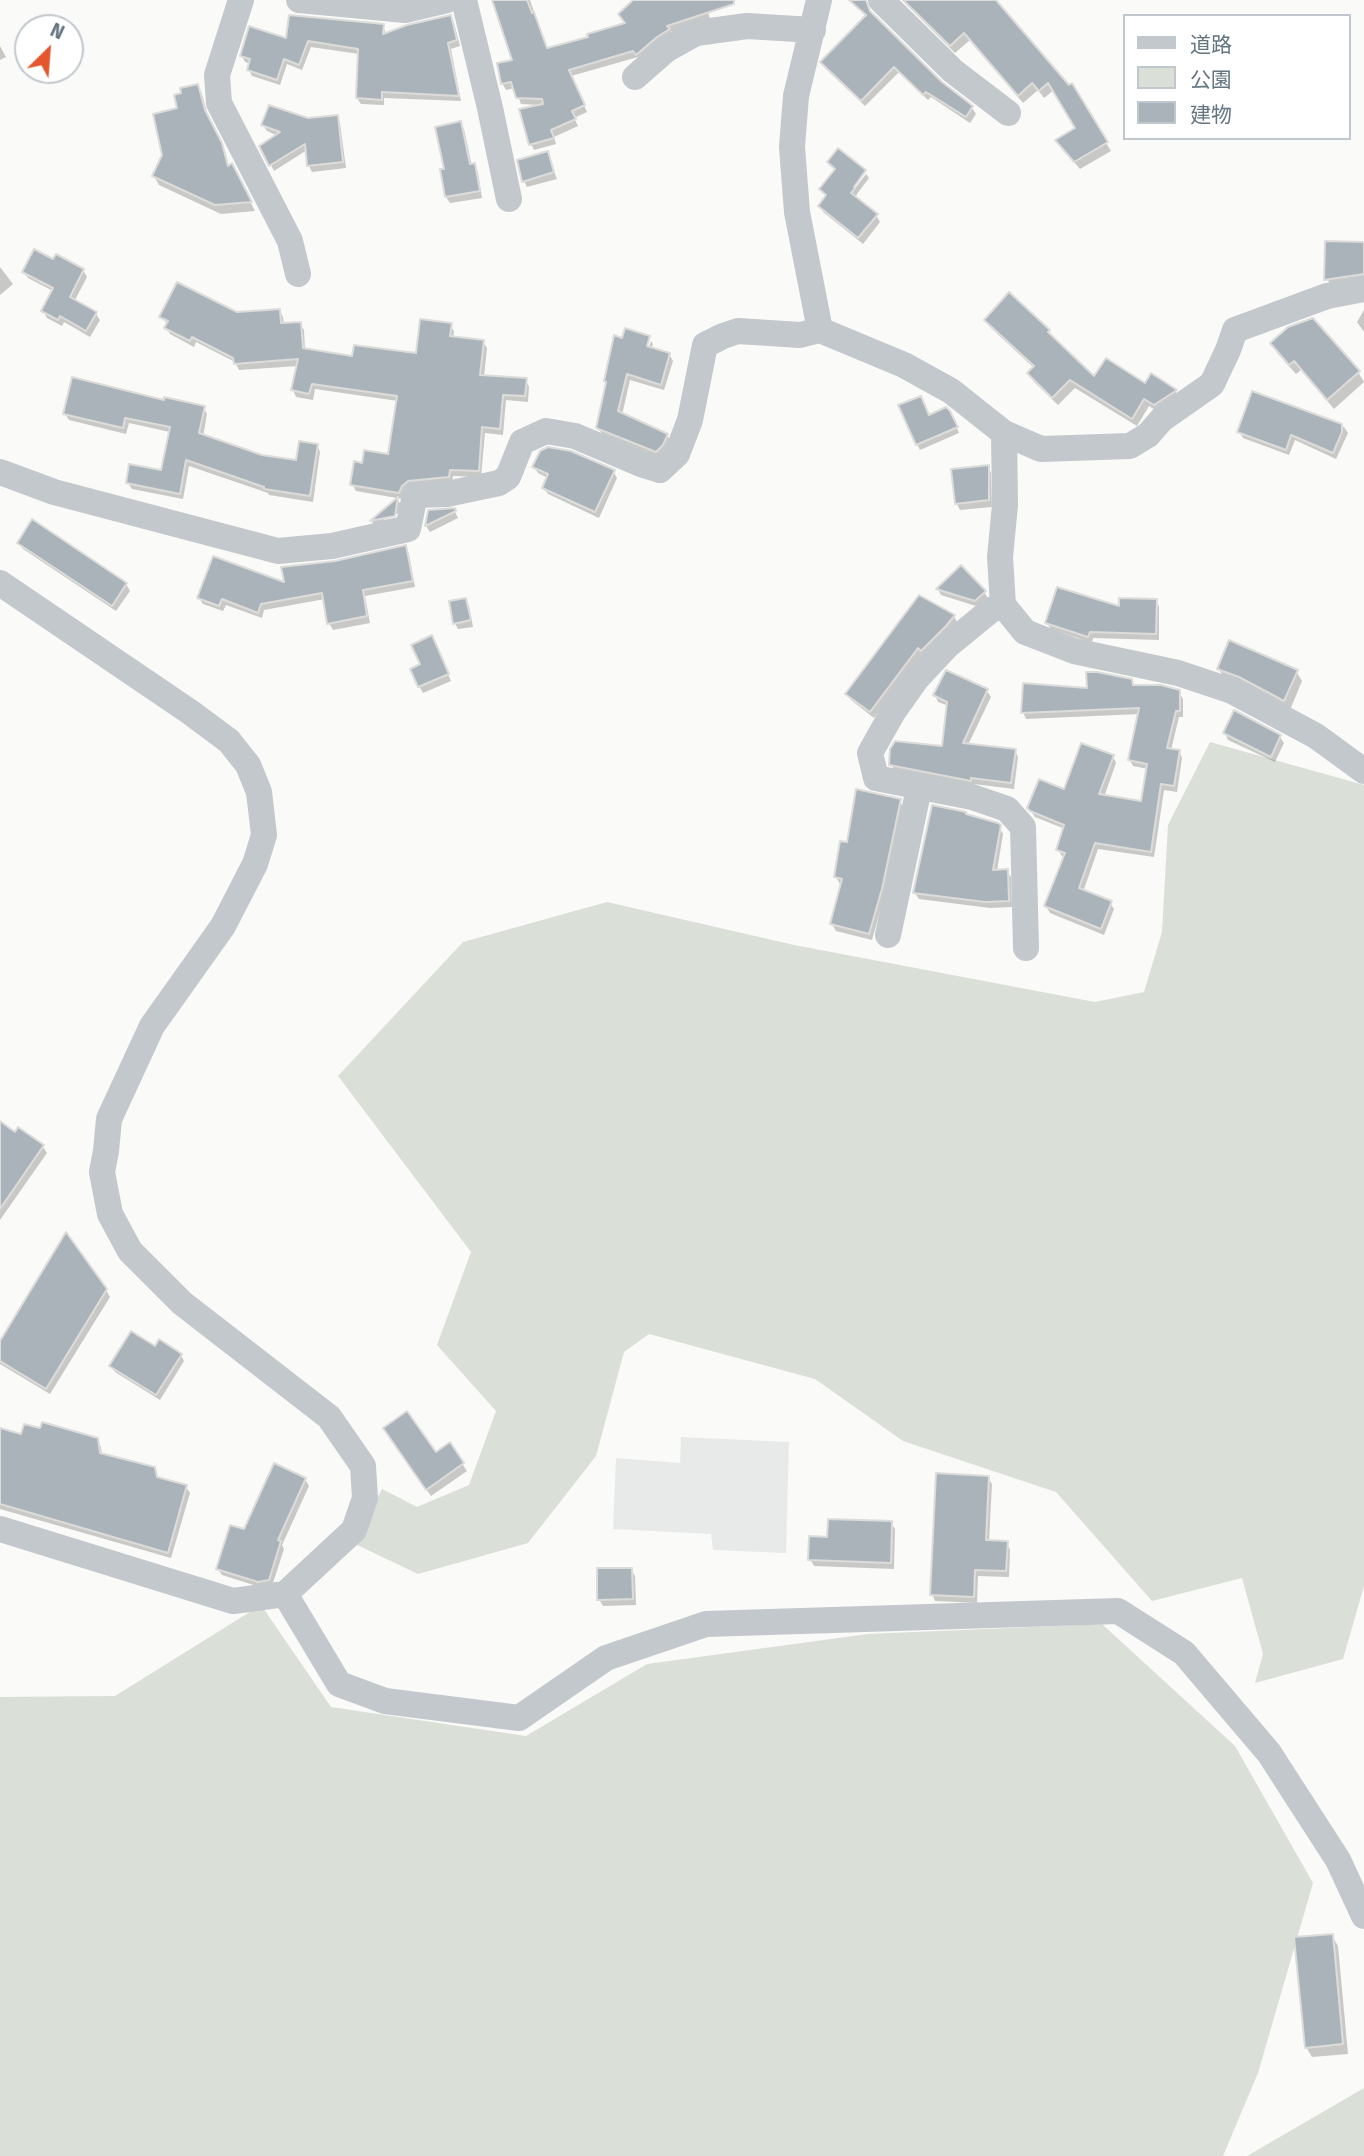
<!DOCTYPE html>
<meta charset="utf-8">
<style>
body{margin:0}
#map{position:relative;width:1364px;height:2156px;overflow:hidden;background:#fafaf8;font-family:"Fira Sans","Noto Sans JP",sans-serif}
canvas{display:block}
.legend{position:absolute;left:1123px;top:14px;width:228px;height:126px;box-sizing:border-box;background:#fff;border:2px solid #c1c8cd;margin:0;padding:9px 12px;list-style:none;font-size:21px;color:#657683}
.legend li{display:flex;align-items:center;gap:14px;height:35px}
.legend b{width:35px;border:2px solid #c1c8cd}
.north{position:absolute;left:14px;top:14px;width:70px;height:70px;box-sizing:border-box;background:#fff;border:2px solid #c1c8cd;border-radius:50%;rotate:25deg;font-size:19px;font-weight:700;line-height:28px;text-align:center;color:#657683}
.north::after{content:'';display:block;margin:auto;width:24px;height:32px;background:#e4572e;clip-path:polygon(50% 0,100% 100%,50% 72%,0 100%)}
</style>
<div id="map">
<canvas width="1364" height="2156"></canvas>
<ul class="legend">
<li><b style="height:9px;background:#c3c8cc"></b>道路</li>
<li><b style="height:19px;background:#dadfd7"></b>公園</li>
<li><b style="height:19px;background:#aab3b9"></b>建物</li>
</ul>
<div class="north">N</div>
</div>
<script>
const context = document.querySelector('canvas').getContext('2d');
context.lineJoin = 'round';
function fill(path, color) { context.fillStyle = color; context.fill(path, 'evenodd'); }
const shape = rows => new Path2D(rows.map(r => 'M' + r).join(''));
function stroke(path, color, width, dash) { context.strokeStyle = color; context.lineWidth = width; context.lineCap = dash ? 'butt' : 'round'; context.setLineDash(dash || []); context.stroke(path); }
fill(shape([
 [681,1437,789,1442,786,1553,713,1550,711,1534,613,1529,616,1458,680,1463]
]), '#e8e9e9');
fill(shape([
 [1210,742,1364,785,1364,1586,1343,1659,1255,1683,1263,1654,1242,1578,1152,1601,1056,1492,903,1441,815,1379,649,1334,624,1352,596,1456,528,1543,418,1574,355,1544,382,1489,417,1507,469,1485,496,1411,437,1345,471,1252,338,1076,463,942,607,902,794,945,1095,1002,1144,992,1162,932,1168,825],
 [261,1605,331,1707,526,1736,647,1664,868,1634,1102,1624,1235,1746,1313,1883,1258,2073,1223,2156,0,2156,0,1697,115,1696],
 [1364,2088,1364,2156,1247,2156]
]), '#dadfd7');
fill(shape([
 [493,0,530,0,547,50,590,38,627,24,635,0,723,0,708,12,710,19,670,32,672,36,638,57,571,76,587,112,574,118,578,126,554,137,556,144,534,150,531,144,539,105,521,104,515,88,506,90,502,83,514,62],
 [902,0,995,0,1069,87,1071,86,1111,151,1080,169,1062,148,1078,129,1054,90,1044,98,1038,90,1023,103,970,40,955,53],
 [865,1,869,13,941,84,972,108,976,114,970,123,931,97,928,100,899,72,865,106,826,69,822,63,866,17,859,7],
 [451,17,454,23,460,46,451,49,461,101,384,98,384,105,361,104,357,98,359,54,311,47,302,70,287,64,280,85,252,76,249,70,251,64,245,62,242,56,287,40,383,25,386,35],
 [0,46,6,57,0,60],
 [197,86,202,94,209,120,226,154,229,167,236,174,255,211,221,214,159,185,154,176,179,110],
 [337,117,340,123,346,168,312,172,309,166,307,150,274,171,261,146,278,136,267,131,263,125],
 [460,123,464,129,472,166,474,165,478,172,482,198,450,203,446,197,446,170],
 [839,151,847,192,850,195,866,174,869,178,857,194,855,199,876,215,880,222,863,244,823,212,820,206,827,197,821,189,836,171,829,162],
 [547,153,557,179,527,187,524,181],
 [1364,245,1364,283,1331,286,1326,276],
 [53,261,83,270,87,277,74,302,96,314,100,320,90,337,64,322,62,326,47,318,43,311,53,291,28,278,24,272],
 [0,267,13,284,0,295],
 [279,310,283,317,284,325,300,324,304,330,305,350,354,358,418,355,450,325,454,331,453,338,483,342,487,348,484,377,526,380,529,387,528,402,506,400,503,435,485,433,481,477,453,476,452,484,403,499,356,491,352,484,363,465,389,456,398,401,315,389,313,400,296,397,293,390,298,366,239,370,235,362,196,342,194,347,170,334,166,327,168,325,161,316,237,314],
 [1364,310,1364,332,1357,322],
 [986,320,1049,331,1053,339,1094,379,1175,391,1180,398,1160,413,1149,406,1137,426,1075,388,1058,405,1034,382,1029,374,1034,368,991,328],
 [649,338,650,340,647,340,647,354,651,341,653,344,651,349,669,354,673,361,664,390,630,380,622,415,667,435,671,442,660,458,602,434,598,428,623,340],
 [1272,343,1358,372,1364,382,1334,409,1301,370,1296,374,1278,354],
 [1253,393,1344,427,1348,433,1336,459,1295,440,1289,455,1243,438,1239,431],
 [165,402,203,407,207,414,203,437,261,456,297,462,317,445,320,452,313,502,269,495,268,493,189,466,183,499,132,489,128,483,163,472,170,432,129,423,126,434,69,420,65,414],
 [929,417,953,418,959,433,920,450,917,444],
 [534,467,613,471,617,478,599,518,548,494,544,488,548,478,538,473],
 [988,467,991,473,992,507,960,510,957,504],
 [398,500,401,505,400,513,388,516,383,520,399,517,398,522,375,527,372,522],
 [454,510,458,518,430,532,426,526,429,512],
 [19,543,126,584,130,591,116,611,23,549],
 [406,547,409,554,415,587,365,596,370,623,333,630,329,623,325,599,264,610,262,618,226,605,223,611,203,604,199,598,286,585,336,563],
 [938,589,984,592,988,598,979,607,941,595],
 [466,600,469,606,473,627,458,629,455,623],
 [1156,600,1159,607,1159,640,1093,638,1092,643,1051,629,1047,623],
 [954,616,957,622,922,654,874,718,851,700,847,694],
 [435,644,451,681,423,693,419,686,422,665],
 [1219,669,1296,671,1302,681,1290,710,1225,680],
 [1131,681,1135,687,1179,692,1183,699,1183,717,1179,717,1171,750,1179,751,1182,758,1177,792,1164,790,1154,857,1098,849,1083,892,1110,903,1114,909,1104,935,1050,913,1046,906,1066,858,1062,856,1058,850,1065,829,1035,817,1029,808,1065,791,1113,757,1116,763,1104,797,1142,802,1148,769,1133,766,1130,760,1140,714,1026,719,1023,712,1089,690],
 [987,691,991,697,968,745,1015,751,1018,757,1014,789,974,784,974,786,894,769,890,763,943,748,949,706,938,702,935,695],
 [1225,733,1280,737,1284,743,1275,762,1228,740],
 [899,800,903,807,884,897,872,940,836,931,832,924,842,884,840,884,836,877,849,844],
 [966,815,999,827,1003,834,997,871,1007,871,1011,877,1012,907,990,908,919,899,915,893],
 [0,1122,16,1133,19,1130,43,1147,47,1153,0,1220],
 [106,1290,110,1297,50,1394,0,1364,0,1344],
 [155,1348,181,1355,184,1361,160,1400,115,1372,111,1366],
 [0,1430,22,1436,97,1440,101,1447,102,1455,153,1469,158,1479,186,1487,190,1493,171,1558,0,1509],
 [389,1435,435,1454,449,1445,467,1471,431,1496],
 [988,1478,992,1484,989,1542,1007,1543,1010,1550,1009,1577,978,1576,977,1603,935,1601,932,1594],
 [305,1479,309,1486,282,1545,284,1549,272,1586,263,1588,222,1575,218,1569,245,1531],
 [891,1523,895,1529,894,1569,814,1566,810,1559,829,1538],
 [631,1569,635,1576,636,1605,603,1606,599,1599],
 [1332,1936,1338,1946,1348,2054,1312,2057,1306,2047]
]), '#0003');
const building = shape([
 [492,0,527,0,532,13,534,12,547,48,588,37,587,34,625,23,618,14,633,0,734,0,734,4,667,26,670,29,657,37,636,55,633,51,569,70,585,105,572,111,576,119,551,130,554,138,529,145,519,109,543,104,542,99,516,98,511,82,501,84,497,63,512,60,492,0],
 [849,0,866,0,870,11,942,82,973,106,966,117,926,92,923,95,894,67,861,101,820,62,866,15,849,0],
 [903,0,996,0,1069,85,1072,83,1108,142,1074,162,1055,140,1075,128,1048,83,1039,91,1032,83,1018,96,964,33,950,46,903,0],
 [289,15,384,24,383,34,407,25,451,15,457,40,448,43,459,96,382,92,382,100,356,98,358,49,308,41,299,65,284,59,277,80,247,70,250,59,240,56,249,26,286,38,289,15],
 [198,84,205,110,222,143,228,166,232,163,252,202,215,205,152,176,162,155,153,114,177,108,174,95,181,93,180,88,198,84],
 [269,105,308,118,338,115,343,162,307,166,305,144,269,166,259,146,280,132,261,125,269,105],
 [461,121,470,164,475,163,480,191,445,197,440,169,444,169,435,127,461,121],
 [838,148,866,170,854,187,855,188,851,193,878,214,858,238,818,206,826,195,819,189,835,169,827,162,838,148],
 [548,151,554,172,522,182,517,160,548,151],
 [1325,241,1364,242,1364,274,1324,280,1325,241],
 [34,249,53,259,56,254,84,269,70,297,97,312,86,331,60,316,58,320,41,311,53,288,22,272,34,249],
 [177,282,237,312,280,309,281,323,301,322,303,348,352,356,354,345,416,353,420,319,452,323,450,336,484,340,480,375,527,378,525,396,503,395,500,429,482,427,479,471,450,470,449,477,408,481,402,486,399,493,350,485,354,461,362,463,364,450,388,454,397,396,312,384,309,394,291,390,298,359,234,364,233,358,192,337,190,341,164,328,168,321,159,317,177,282],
 [1009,292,1050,330,1048,332,1094,376,1106,358,1145,383,1151,373,1177,390,1154,405,1144,399,1132,419,1070,380,1052,398,1027,373,1034,366,984,320,1009,292],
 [1313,318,1360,371,1327,400,1294,361,1289,365,1270,343,1288,327,1313,318],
 [625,328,650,336,647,346,670,353,661,385,627,374,618,411,668,434,663,445,656,452,596,428,606,382,604,381,614,335,622,338,625,328],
 [72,377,164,400,164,397,205,406,199,433,262,455,296,460,299,441,318,444,310,496,264,489,264,487,186,460,180,494,126,483,129,464,161,470,170,427,125,418,123,428,63,414,72,377],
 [1252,391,1342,424,1342,432,1333,453,1291,435,1286,450,1237,432,1252,391],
 [921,396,929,415,946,407,950,411,958,427,916,445,898,405,921,396],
 [548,447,571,451,615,470,595,512,542,488,548,474,532,467,540,451,548,447],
 [989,465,989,500,955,504,951,469,989,465],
 [398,497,395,516,370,521,398,497],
 [455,508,456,511,425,526,428,510,455,508],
 [32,519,127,583,112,606,17,543,32,519],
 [406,545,413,581,363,590,367,616,327,624,322,593,261,604,258,613,222,599,219,606,197,598,213,556,284,582,281,567,335,561,406,545],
 [961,565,986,591,975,601,936,589,961,565],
 [1057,587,1119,606,1119,598,1157,599,1156,634,1090,632,1088,637,1045,623,1057,587],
 [919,595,955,615,946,626,921,651,918,648,870,712,845,694,919,595],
 [466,598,471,620,453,624,449,601,466,598],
 [432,635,449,674,418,687,410,669,420,664,411,645,432,635],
 [1229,640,1298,670,1284,701,1239,677,1217,669,1229,640],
 [946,670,988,689,963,743,1016,749,1011,783,971,778,971,781,889,765,890,749,895,741,942,746,947,702,933,695,946,670],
 [1086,672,1097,672,1132,679,1133,685,1161,685,1180,690,1180,711,1176,711,1167,748,1180,750,1174,786,1161,784,1151,852,1095,843,1079,888,1112,901,1101,929,1044,906,1065,853,1056,850,1064,825,1030,811,1027,808,1039,779,1064,789,1081,743,1114,755,1099,794,1141,801,1147,764,1128,760,1139,708,1021,713,1023,683,1087,688,1086,672],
 [1234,710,1281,735,1271,757,1223,733,1234,710],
 [856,789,901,799,882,889,869,934,830,924,842,879,834,877,840,841,847,842,856,789],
 [932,805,966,812,966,814,998,823,1001,825,993,870,1008,869,1009,901,985,902,913,893,932,805],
 [0,1121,15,1132,18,1127,44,1145,0,1209,0,1121],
 [66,1232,107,1289,46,1389,0,1361,0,1341,66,1232],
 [131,1331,155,1346,159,1339,182,1354,156,1395,109,1366,131,1331],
 [407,1411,436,1452,450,1442,464,1463,426,1490,383,1428,407,1411],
 [42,1422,98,1438,100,1453,155,1467,157,1477,187,1485,168,1553,0,1504,0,1428,21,1434,24,1424,40,1428,42,1422],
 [274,1463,306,1478,278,1540,281,1541,269,1580,258,1582,216,1569,230,1525,244,1529,274,1463],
 [936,1473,989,1476,986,1540,1008,1541,1006,1571,975,1570,974,1597,930,1595,936,1473],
 [828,1519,892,1521,891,1563,808,1560,809,1536,827,1537,828,1519],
 [597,1568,632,1568,633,1599,597,1600,597,1568],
 [1333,1934,1343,2044,1305,2048,1294,1937,1333,1934]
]);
fill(building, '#aab3b9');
stroke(building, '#dcdcda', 2);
stroke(shape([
 [241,0,217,75,219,103,290,241,298,274],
 [299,0,405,10,447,0],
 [464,0,490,108,509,199],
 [819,0,796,96,792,147,797,212,820,330],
 [881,0,953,71,1008,113],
 [635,77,667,49,696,33,747,26,813,30],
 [1004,433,1005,505,1000,557,1003,605,1025,632,1074,651,1178,673,1232,691,1316,736,1364,771],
 [0,472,54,492,278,551,332,546,408,529,415,495,447,494,499,483,508,477,522,442,546,431,575,436,641,464,660,470,677,454,690,420,705,345,723,336,738,331,800,335,820,330,904,365,951,391,1004,433,1041,449,1130,446,1148,435,1162,419,1212,384,1228,350,1235,330,1327,296,1364,289],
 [0,583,190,712,229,741,248,765,259,792,264,835,255,864,223,926,152,1026,109,1119,106,1151,102,1172,110,1214,130,1251,182,1303,329,1417,363,1466,365,1498,354,1530,285,1594,339,1684,385,1701,519,1718,606,1658,706,1624,1118,1611,1184,1653,1269,1753,1338,1860,1364,1916],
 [1003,605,991,610,947,646,917,678,893,712,870,753,876,778,972,797,1007,809,1023,827,1026,948],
 [888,935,919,788],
 [0,1529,233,1601,285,1594]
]), '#c3c8cc', 26);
</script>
